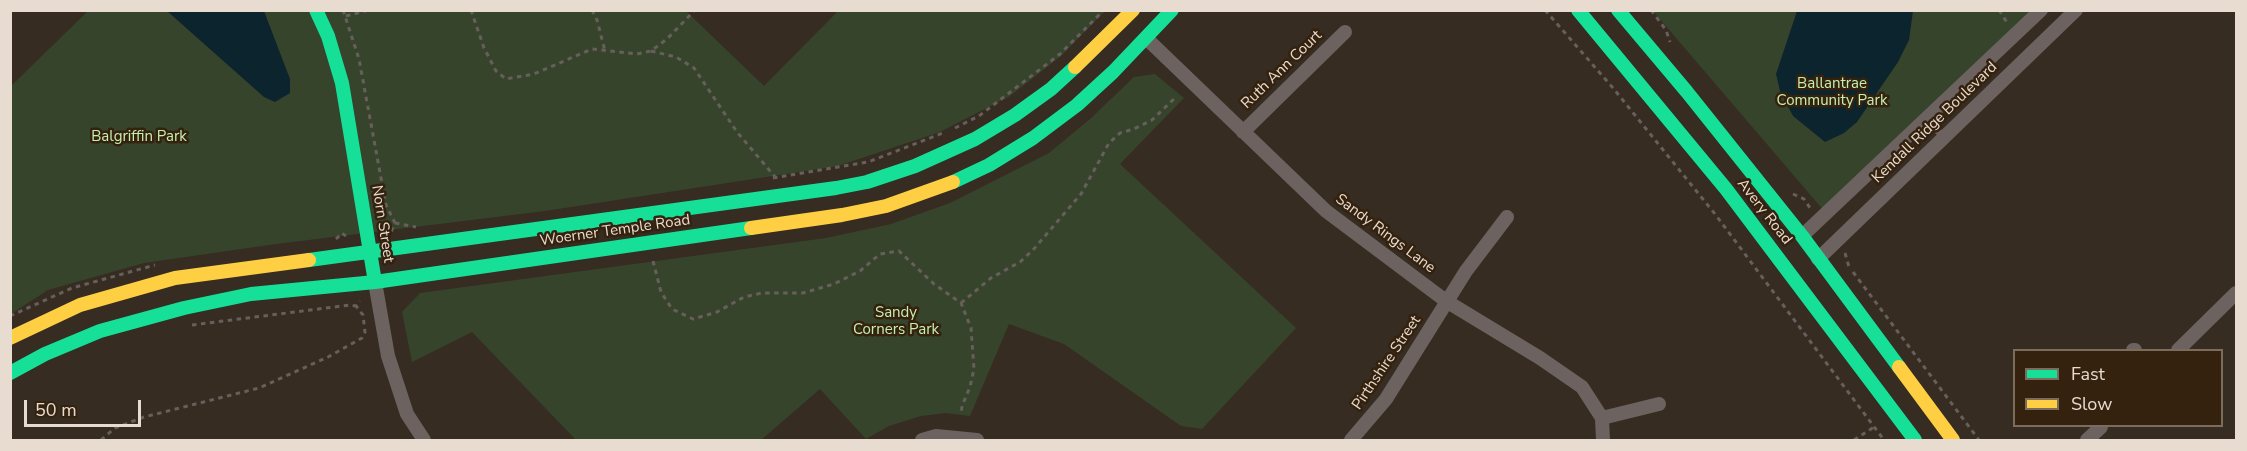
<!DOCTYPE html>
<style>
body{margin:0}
#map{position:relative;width:2247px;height:451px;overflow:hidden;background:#362c21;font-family:"Nunito Sans",sans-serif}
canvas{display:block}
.frame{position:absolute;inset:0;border:12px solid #e8dbcf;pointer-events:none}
.legend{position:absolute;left:2013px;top:349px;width:210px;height:78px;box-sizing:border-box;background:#34220e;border:2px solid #7c6c5b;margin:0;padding:8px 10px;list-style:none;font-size:18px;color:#e8dbcf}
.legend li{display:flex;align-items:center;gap:12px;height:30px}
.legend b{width:30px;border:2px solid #7c6c5b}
.scale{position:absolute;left:24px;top:400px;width:117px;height:27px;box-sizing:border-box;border:3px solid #e8dbcf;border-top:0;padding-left:8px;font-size:18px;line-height:21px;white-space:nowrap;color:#e8dbcf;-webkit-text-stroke:4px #34220e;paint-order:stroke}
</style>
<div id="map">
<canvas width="2247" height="451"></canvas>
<div class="frame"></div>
<ul class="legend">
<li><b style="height:8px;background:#16e098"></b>Fast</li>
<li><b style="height:8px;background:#ffcf43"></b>Slow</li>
</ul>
<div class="scale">50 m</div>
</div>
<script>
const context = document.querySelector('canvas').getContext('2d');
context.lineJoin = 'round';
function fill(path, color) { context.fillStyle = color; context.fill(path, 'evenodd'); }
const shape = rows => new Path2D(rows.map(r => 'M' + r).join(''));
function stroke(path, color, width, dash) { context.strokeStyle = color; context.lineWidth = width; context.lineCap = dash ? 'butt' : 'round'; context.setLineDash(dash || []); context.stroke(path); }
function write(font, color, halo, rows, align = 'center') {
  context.font = font + ' "Nunito Sans",sans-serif'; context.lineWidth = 5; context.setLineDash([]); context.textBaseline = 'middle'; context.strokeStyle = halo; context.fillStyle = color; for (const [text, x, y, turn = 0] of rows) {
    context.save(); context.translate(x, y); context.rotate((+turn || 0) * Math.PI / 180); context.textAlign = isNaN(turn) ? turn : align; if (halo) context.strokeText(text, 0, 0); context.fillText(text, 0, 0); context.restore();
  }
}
fill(shape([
 [88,11,686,11,764,86,838,11,1105,11,1061,56,1010,96,940,132,838,166,545,211,276,244,144,263,48,290,11,314,11,86],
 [1653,11,2042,11,1825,212],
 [1155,74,1184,98,1120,164,1296,328,1202,429,1181,426,1064,344,1009,324,970,416,946,413,921,416,889,426,866,439,820,389,761,440,576,440,472,332,412,362,402,312,420,293,826,238,891,224,950,203,1049,153,1090,119,1134,77]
]), '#37442c');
fill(shape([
 [167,11,264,11,290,79,290,93,275,102,264,97],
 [1797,11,1913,11,1909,40,1898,62,1857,122,1844,133,1825,142,1793,116,1780,91,1776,74]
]), '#0b242d');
stroke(shape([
 [343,10,359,59,386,205,395,223,391,232],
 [471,10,484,48,496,71,506,79,534,74,592,49,637,54,651,51,667,39,695,10],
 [592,10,597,20,605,51],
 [1545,10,1613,88,1715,214,1884,440],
 [1651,10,1666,30,1670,42],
 [1999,10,2008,24],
 [346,16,369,10],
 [651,51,676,57,694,68,737,132,776,178],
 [955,128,979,116,1060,54,1104,10],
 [773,178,868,162,943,133],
 [1793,194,1804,199,1810,208],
 [395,223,416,227],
 [336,239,342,233,347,237],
 [1845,253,1849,267],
 [653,261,661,292,672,309,693,319,717,312,744,297,762,293,803,293,834,284,860,271,880,254,899,251,934,284,961,303,971,328,974,369,970,387,962,406,961,415],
 [1853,272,1979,440],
 [961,303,991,278,1020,262,1033,250,1081,194,1109,143,1120,133,1134,129,1152,120,1177,96],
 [10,316,72,288,155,265],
 [192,325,350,305,356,306],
 [101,440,115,428,144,417,259,388,328,357,362,338,365,332,363,315,356,306,360,301],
 [1854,440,1874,427]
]), '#675f5b', 3, [4.5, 4.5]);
stroke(shape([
 [1925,118,1944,137]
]), '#6c6361', 7);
stroke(shape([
 [1146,38,1326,211,1446,301,1540,358,1582,387,1602,418,1603,440],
 [1243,132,1345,32],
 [1802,236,2041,10],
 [1818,259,2076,10],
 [375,282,388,356,407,414,424,440],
 [2133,350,2135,350],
 [2178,350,2236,293],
 [1602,418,1659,404],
 [922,440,936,436,977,440],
 [1351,440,1386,399,1466,271,1507,217],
 [2087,440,2101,427]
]), '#6c6361', 14);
stroke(shape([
 [316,10,328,36,342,83,375,282],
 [1578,10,1726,189,1915,440],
 [1618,10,1687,92,1802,236,1899,367],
 [953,182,989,165,1033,138,1077,105,1113,72,1172,10],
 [309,260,836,188,867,182,915,166,975,139,1015,115,1051,89,1075,67],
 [10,373,45,354,100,331,184,308,251,294,375,282,751,228]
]), '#16e098', 14);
stroke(shape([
 [1075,67,1133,10],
 [751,228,842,215,886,206,953,182],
 [10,338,80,305,175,278,309,260],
 [1899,367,1953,440]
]), '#ffcf43', 14);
write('15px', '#e8dbcf', '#34220e', [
 ["Ruth Ann Court",1282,70,-44],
 ["Kendall Ridge Boulevard",1935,123,-44],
 ["Avery Road",1764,212,52],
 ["Norn Street",382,224,81],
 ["Woerner Temple Road",615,231,-8],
 ["Sandy Rings Lane",1385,234,37],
 ["Pirthshire Street",1387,363,-56]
]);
write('15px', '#c5efae', '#34220e', [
 ["Ballantrae",1832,84],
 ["Community Park",1832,101],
 ["Balgriffin Park",139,137],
 ["Sandy",896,313],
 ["Corners Park",896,330]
]);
</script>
